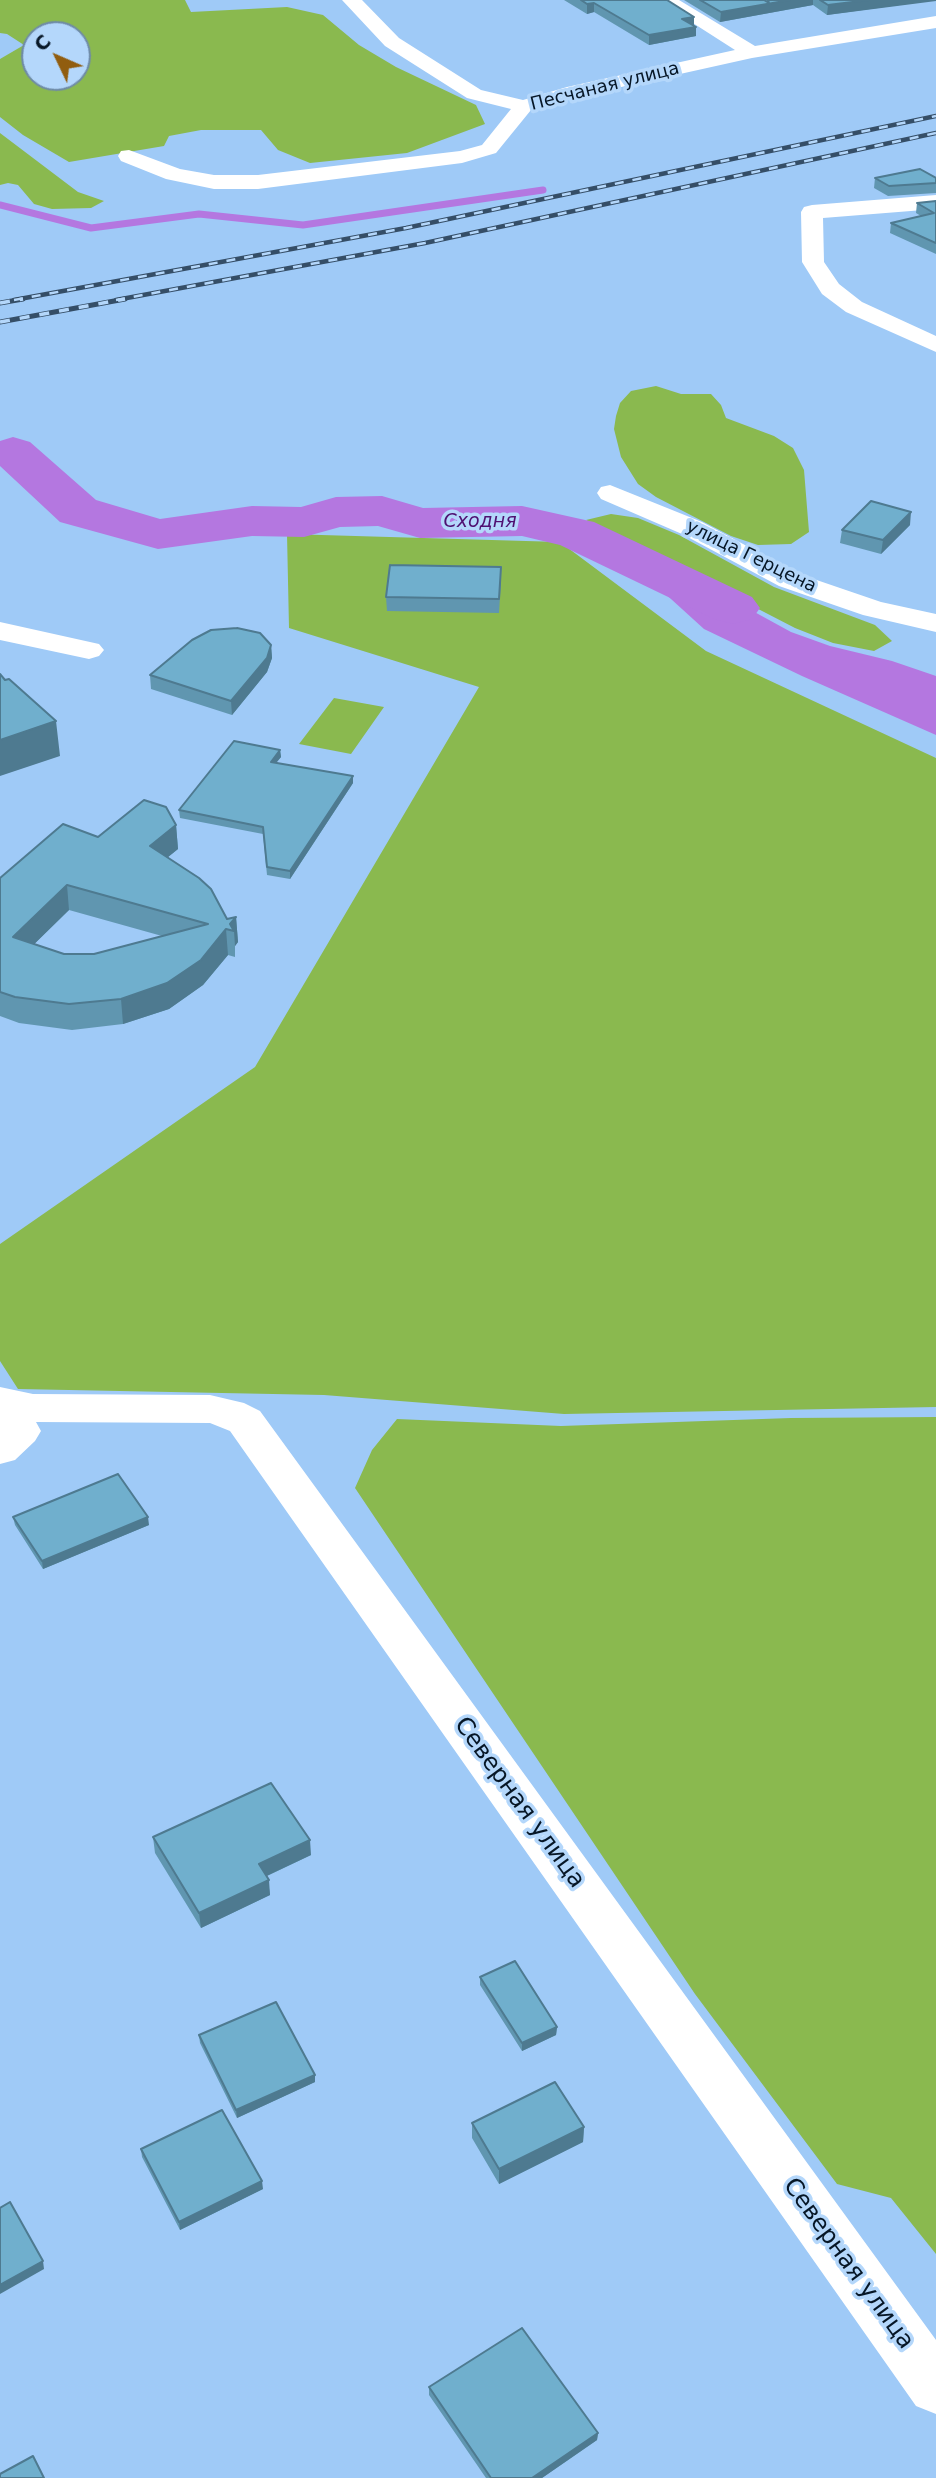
<!DOCTYPE html>
<meta charset="utf-8">
<style>
body{margin:0}
#map{position:relative;width:936px;height:2478px;overflow:hidden;background:#9fcaf7;font-family:"DejaVu Sans",sans-serif}
canvas{display:block}
.north{position:absolute;left:21px;top:21px;width:70px;height:70px;box-sizing:border-box;background:#b4d7fb;border:2px solid #6e8aa6;border-radius:50%;rotate:314deg;font-size:19px;font-weight:700;line-height:28px;text-align:center;color:#061626}
.north::after{content:'';display:block;margin:auto;width:24px;height:32px;background:#915d0f;clip-path:polygon(50% 0,100% 100%,50% 72%,0 100%)}
</style>
<div id="map">
<canvas width="936" height="2478"></canvas>
<div class="north">С</div>
</div>
<script>
const context = document.querySelector('canvas').getContext('2d');
context.lineJoin = 'round';
function fill(path, color) { context.fillStyle = color; context.fill(path, 'evenodd'); }
const shape = rows => new Path2D(rows.map(r => 'M' + r).join(''));
function stroke(path, color, width, dash) { context.strokeStyle = color; context.lineWidth = width; context.lineCap = dash ? 'butt' : 'round'; context.setLineDash(dash || []); context.stroke(path); }
function write(font, color, halo, rows, align = 'center') {
  context.font = font + ' "DejaVu Sans",sans-serif'; context.lineWidth = 7; context.setLineDash([]); context.textBaseline = 'middle'; context.strokeStyle = halo; context.fillStyle = color; for (const [text, x, y, turn = 0] of rows) {
    context.save(); context.translate(x, y); context.rotate((+turn || 0) * Math.PI / 180); context.textAlign = isNaN(turn) ? turn : align; if (halo) context.strokeText(text, 0, 0); context.fillText(text, 0, 0); context.restore();
  }
}
fill(shape([
 [0,0,185,0,191,12,287,7,323,15,359,45,396,67,476,105,485,124,407,153,310,163,278,150,261,130,201,130,169,136,164,146,69,162,23,135,0,117,0,59,24,45,7,34,0,33],
 [35,35,77,35,77,77,35,77],
 [0,133,78,192,104,201,91,208,52,209,34,204,18,185,8,183,0,185],
 [656,386,681,394,711,394,721,405,726,418,774,436,793,448,804,470,809,532,791,544,758,545,731,536,656,497,638,484,621,457,614,429,616,416,620,403,631,391],
 [611,514,638,518,679,535,774,587,875,625,892,641,874,651,833,643,795,628,586,520],
 [287,534,560,542,706,651,936,758,936,1407,564,1414,324,1395,18,1389,0,1361,0,1244,255,1067,479,687,289,628],
 [334,698,384,707,351,754,299,744],
 [936,1417,936,2254,891,2198,837,2184,695,1994,355,1488,372,1450,397,1419,561,1426,791,1418]
]), '#8ab94f');
fill(shape([
 [652,565,738,603,791,632,830,646,892,661,936,676,936,735,802,676,704,629,649,579,645,566]
]), '#b477e0');
stroke(shape([
 [0,205,91,228,199,214,303,225,543,190]
]), '#b477e0', 7);
fill(shape([
 [13,437,30,442,96,500,160,519,252,506,301,507,336,497,382,496,423,508,522,506,594,522,752,597,760,608,752,619,733,624,714,619,560,545,522,536,420,538,378,526,340,527,304,537,252,536,158,549,60,522,0,466,0,441,13,437]
]), '#b477e0');
fill(shape([
 [342,0,362,0,399,38,481,90,523,100,567,87,735,50,657,0,679,0,755,46,936,16,936,28,752,58,572,98,531,110,496,153,462,163,258,189,214,189,166,179,121,161,118,156,121,151,129,150,180,169,214,175,258,175,460,151,482,145,511,109,467,98,385,46,342,0],
 [936,195,936,209,823,218,824,262,839,284,862,302,936,336,936,352,846,312,822,294,802,262,801,212,804,207,812,205,936,195],
 [610,485,702,522,799,574,881,602,936,614,936,632,863,615,779,586,682,534,601,499,597,493,601,487,610,485],
 [0,622,99,644,104,650,99,656,89,659,0,640,0,622],
 [0,1387,33,1394,210,1395,244,1403,260,1411,936,2340,936,2414,916,2406,230,1431,210,1423,36,1422,41,1431,35,1441,15,1460,0,1464,0,1387]
]), '#fff');
const railFar1 = shape([
 [14,300,406,228,936,116],
 [116,300,425,243,936,133]
]);
const rail = shape([
 [0,303,23,299],
 [0,322,125,299]
]);
stroke(railFar1, '#354e67', 4.5);
stroke(rail, '#354e67', 5);
stroke(railFar1, '#b4d7fb', 2.5, [9]);
stroke(rail, '#b4d7fb', 3.5, [10]);
fill(shape([
 [564,0,667,0,694,17,694,25,696,36,649,45,594,12,587,14],
 [684,0,764,0,766,1,766,0,936,0,827,15,813,5,720,22],
 [875,178,936,178,936,193,888,196,874,188],
 [936,201,936,254,890,233,891,223,921,216,916,213,917,203],
 [910,525,881,554,840,543,842,530],
 [501,581,499,613,387,611,386,597],
 [271,645,272,658,267,672,232,715,151,689,150,675],
 [280,750,281,757,276,763,353,776,353,783,290,879,267,875,263,834,180,818,179,810],
 [176,825,178,849,168,857,227,919,236,917,238,942,235,946,235,957,228,955,203,985,169,1009,123,1024,72,1030,19,1023,0,1016,0,878,98,837],
 [69,910,162,936,94,954,64,954,34,944],
 [13,1517,149,1525,43,1569,15,1525],
 [153,1837,311,1855,267,1876,270,1895,201,1928,155,1853],
 [480,1977,557,2027,556,2035,522,2051,480,1985],
 [199,2035,315,2075,315,2082,237,2118,200,2043],
 [472,2123,584,2127,583,2142,499,2184,472,2138],
 [141,2149,263,2189,180,2230,142,2157],
 [429,2387,598,2433,597,2440,542,2478,486,2478,429,2395]
]), '#6096b0');
fill(shape([
 [790,0,813,0,813,5,720,22,721,12],
 [869,0,936,0,936,1,827,15,828,5],
 [594,3,594,12,587,14,587,4],
 [694,17,694,27,682,19],
 [696,27,696,36,649,45,649,35],
 [911,512,910,525,881,554,883,540],
 [271,645,272,658,267,672,232,715,231,701],
 [56,721,60,756,0,776,0,740],
 [280,750,281,757,271,769,271,762],
 [353,776,353,783,290,879,290,871],
 [176,825,178,849,152,870,150,846],
 [67,885,69,910,16,962,13,937],
 [236,917,238,942,235,946,234,931,230,924],
 [226,929,228,955,203,985,169,1009,123,1024,121,999],
 [148,1517,149,1525,43,1569,42,1561],
 [310,1840,311,1855,260,1879,259,1864],
 [269,1880,270,1895,201,1928,199,1913],
 [557,2027,556,2035,522,2051,522,2043],
 [315,2075,315,2082,237,2118,236,2110],
 [584,2127,583,2142,499,2184,499,2169],
 [262,2181,263,2189,180,2230,179,2222],
 [43,2261,44,2269,0,2294,0,2285],
 [598,2433,597,2440,542,2478,532,2478]
]), '#4e7a90');
const building = shape([
 [581,0,667,0,694,17,682,19,696,27,649,35,594,3,587,4,581,0],
 [700,0,764,0,769,3,768,0,790,0,721,12,700,0],
 [820,0,869,0,828,5,820,0],
 [920,169,936,178,936,183,889,186,875,178,920,169],
 [936,201,936,243,891,223,934,213,917,203,936,201],
 [871,501,911,512,883,540,842,530,871,501],
 [390,565,501,567,499,599,386,597,390,565],
 [237,628,260,633,271,645,267,658,231,701,150,675,192,640,211,630,237,628],
 [0,674,5,680,9,679,56,721,0,740,0,674],
 [234,741,280,750,271,762,353,776,290,871,267,867,263,827,179,810,234,741],
 [144,800,166,807,176,825,150,846,199,878,211,889,227,919,236,917,230,924,234,931,226,929,201,960,167,983,121,999,69,1004,15,997,0,992,0,878,63,824,98,837,144,800],
 [67,885,208,924,94,954,64,954,13,937,67,885],
 [118,1474,148,1517,42,1561,13,1517,118,1474],
 [271,1783,310,1840,259,1864,269,1880,199,1913,153,1837,271,1783],
 [515,1961,557,2027,522,2043,480,1977,515,1961],
 [276,2002,315,2075,236,2110,199,2035,276,2002],
 [555,2082,584,2127,499,2169,472,2123,555,2082],
 [222,2110,262,2181,179,2222,141,2149,222,2110],
 [10,2202,43,2261,0,2285,0,2208,10,2202],
 [522,2328,598,2433,532,2478,491,2478,429,2387,522,2328],
 [33,2456,44,2478,0,2478,0,2474,33,2456]
]);
fill(building, '#70afcd');
stroke(building, '#4e7a90', 2);
write('18px', '#061626', '#b4d7fb', [
 ["Песчаная улица",605,87,-14],
 ["улица Герцена",751,557,26]
]);
write('italic 19px', '#4f1071', '#b4d7fb', [
 ["Сходня",480,522]
]);
write('24px', '#061626', '#b4d7fb', [
 ["Северная улица",519,1803,54],
 ["Северная улица",848,2264,54]
]);
</script>
